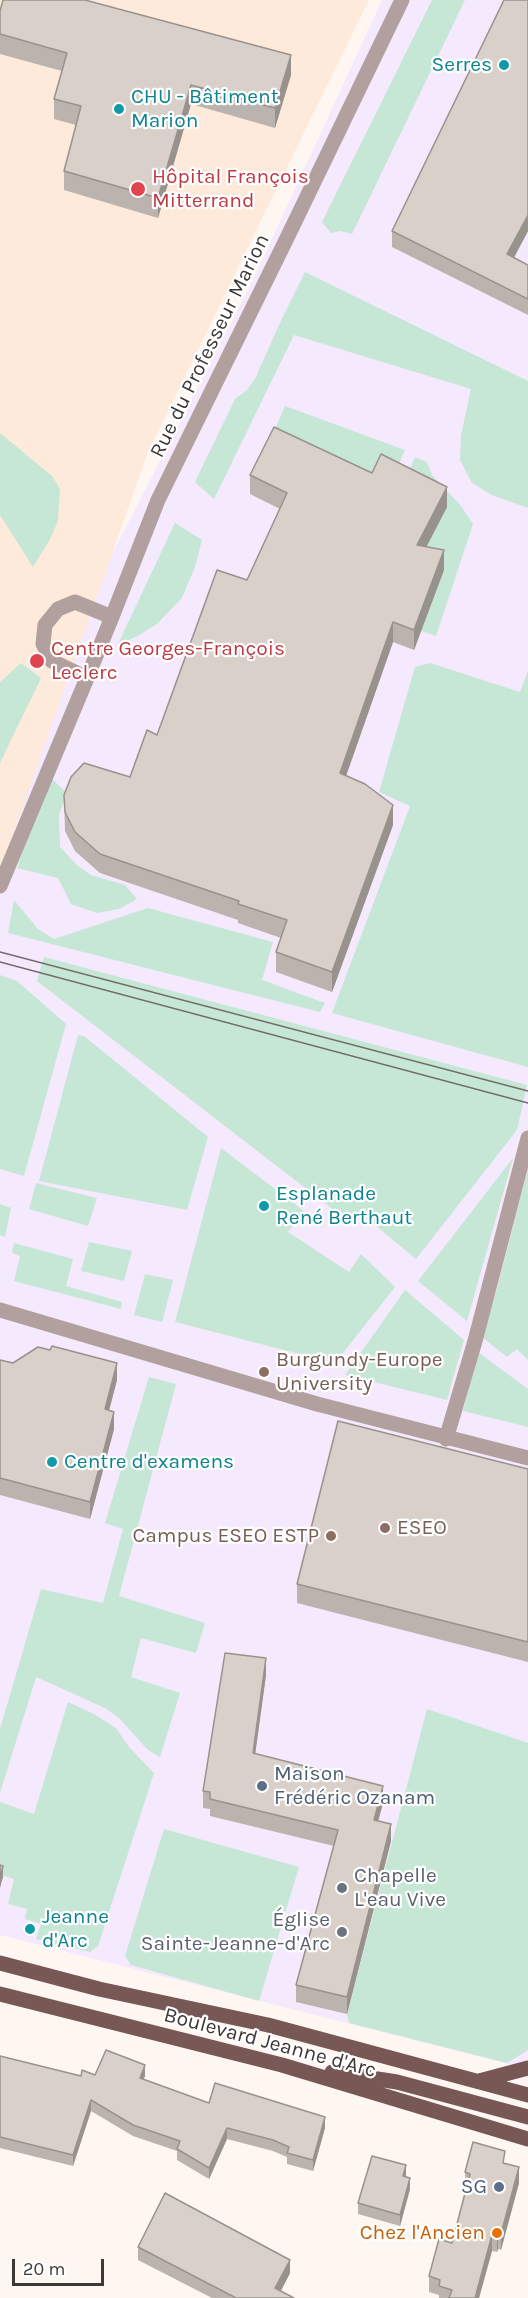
<!DOCTYPE html>
<meta charset="utf-8">
<style>
body{margin:0}
#map{position:relative;width:528px;height:2298px;overflow:hidden;background:#fef7f1;font-family:Karla,sans-serif}
canvas{display:block}
.scale{position:absolute;left:12px;top:2259px;width:92px;height:27px;box-sizing:border-box;border:3px solid #3c3836;border-top:0;padding-left:8px;font-size:18px;line-height:21px;white-space:nowrap;color:#3c3836;-webkit-text-stroke:4px #fff;paint-order:stroke}
</style>
<div id="map">
<canvas width="528" height="2298"></canvas>
<div class="scale">20 m</div>
</div>
<script>
const context = document.querySelector('canvas').getContext('2d');
context.lineJoin = 'round';
function fill(path, color) { context.fillStyle = color; context.fill(path, 'evenodd'); }
const shape = rows => new Path2D(rows.map(r => 'M' + r).join(''));
function stroke(path, color, width, dash) { context.strokeStyle = color; context.lineWidth = width; context.lineCap = dash ? 'butt' : 'round'; context.setLineDash(dash || []); context.stroke(path); }
function write(font, color, halo, rows, align = 'center') {
  context.font = font + ' Karla,sans-serif'; context.lineWidth = 4.5; context.setLineDash([]); context.textBaseline = 'middle'; context.strokeStyle = halo; context.fillStyle = color; for (const [text, x, y, turn = 0] of rows) {
    context.save(); context.translate(x, y); context.rotate((+turn || 0) * Math.PI / 180); context.textAlign = isNaN(turn) ? turn : align; if (halo) context.strokeText(text, 0, 0); context.fillText(text, 0, 0); context.restore();
  }
}
fill(shape([
 [382,0,528,0,528,2069,0,1935,0,809,32,710,253,280]
]), '#f5e9fe');
fill(shape([
 [0,0,369,0,148,452,0,871]
]), '#feeada');
fill(shape([
 [432,0,465,0,352,234,341,231,331,233,322,222],
 [305,272,528,381,528,508,492,495,472,483,460,460,461,435,471,389,294,335,214,499,195,482,235,399,247,390,256,377,277,329],
 [285,406,405,450,392,480,372,493,268,445],
 [0,433,52,476,60,489,58,521,50,539,33,567,0,515],
 [415,457,427,462,432,475,461,506,473,524,436,636,421,631,443,570,417,565,403,485],
 [175,523,202,540,195,567,182,598,157,624,136,637,118,644],
 [21,663,41,678,0,763,0,682],
 [430,663,520,692,528,671,528,1067,332,1013,410,806,379,792,415,667],
 [52,779,67,793,59,815,60,847,77,865,91,875,125,885,137,899,119,909,97,913,71,904,58,878,17,868,44,787],
 [14,900,38,929,54,939,148,908,273,942,262,980,325,1003,320,1012,8,933],
 [44,957,527,1085,517,1130,416,1259,363,1215,352,1224,37,981],
 [0,975,17,981,66,1024,24,1176,0,1169],
 [78,1035,84,1036,208,1137,187,1210,39,1181],
 [221,1148,304,1211,288,1232,349,1272,361,1254,395,1287,335,1363,175,1322],
 [513,1158,467,1321,418,1281],
 [528,1169,528,1360,517,1349,507,1357,482,1337,495,1296],
 [36,1183,97,1198,88,1226,29,1209],
 [0,1204,11,1208,5,1237,0,1235],
 [89,1242,132,1251,124,1281,81,1271],
 [14,1243,73,1259,66,1286,122,1302,121,1309,14,1281,20,1256,12,1253],
 [145,1274,173,1280,162,1322,134,1315],
 [405,1290,464,1340,447,1400,345,1375],
 [478,1352,528,1389,528,1427,463,1411],
 [149,1377,176,1384,119,1596,205,1623,196,1653,141,1638,131,1677,180,1693,160,1757,148,1750,119,1718,105,1708,36,1677,0,1793,0,1729,41,1589,103,1603,123,1529,105,1523],
 [68,1702,94,1714,116,1728,129,1747,154,1773,98,1946,90,1952,36,1939,41,1924,25,1919,27,1909,8,1904,14,1879,0,1875,0,1802,34,1814],
 [427,1709,528,1743,528,2050,507,2063,349,2023,347,2014],
 [164,1829,299,1867,259,2001,131,1965,125,1956]
]), '#c6e7d5');
stroke(shape([
 [112,617,75,602,58,609,45,625,43,644,52,661,87,678,112,617,158,500,286,240,402,0],
 [0,886,87,678],
 [0,1310,317,1404,528,1458],
 [446,1439,475,1341,528,1138]
]), '#b2a09e', 15);
stroke(shape([
 [0,1963,99,1989,268,2025,528,2095],
 [0,1994,282,2065,528,2139],
 [332,2072,397,2082,528,2117],
 [479,2081,528,2068]
]), '#775854', 15);
stroke(shape([
 [0,952,528,1091],
 [0,962,528,1103]
]), '#716c69', 1.5);
fill(shape([
 [528,0,528,231,514,258,528,265,528,315,392,247,392,231],
 [0,11,291,75,275,128,191,104,158,218,64,190,64,171,76,125,54,119,54,99,62,71,0,54],
 [372,473,447,507,426,547,444,570,414,650,393,642,346,776,393,825,332,992,276,972,276,952,281,938,238,923,238,920,100,873,75,851,65,831,64,795,130,777,157,735,247,580,280,509,250,494,250,475],
 [0,1360,13,1363,117,1380,109,1410,114,1429,90,1519,0,1495],
 [528,1469,528,1662,297,1603,297,1584],
 [266,1675,255,1754,383,1803,378,1821,391,1841,347,2014,296,2002,296,1985,334,1846,210,1816,210,1809,203,1808,203,1791],
 [0,2056,81,2076,95,2075,145,2076,143,2079,209,2103,325,2128,313,2171,287,2164,287,2157,273,2151,227,2139,209,2179,177,2160,177,2151,133,2136,91,2111,73,2166,0,2148],
 [505,2163,519,2183,501,2250,498,2249,497,2252,492,2251,479,2298,439,2298,439,2295,429,2292,429,2276,452,2243,466,2189,465,2188,465,2172],
 [406,2177,410,2189,400,2226,358,2214,358,2203],
 [138,2247,290,2273,281,2291,294,2298,212,2298,138,2260]
]), '#bbb3ad');
fill(shape([
 [291,55,291,75,275,128,275,108],
 [191,85,191,104,158,218,158,198],
 [528,215,528,231,507,270,507,254],
 [447,487,447,507,417,565,417,545],
 [444,550,444,570,414,650,414,630],
 [393,622,393,642,340,793,340,773],
 [393,805,393,825,332,992,332,972],
 [117,1363,117,1380,105,1426,105,1409],
 [114,1412,114,1429,90,1519,90,1502],
 [266,1658,266,1675,253,1770,253,1753],
 [383,1786,383,1803,374,1837,374,1820],
 [391,1824,391,1841,347,2014,347,1997],
 [3,1866,3,1877,0,1888,0,1877],
 [145,2065,145,2076,140,2089,140,2078],
 [91,2100,91,2111,73,2166,73,2155],
 [325,2117,325,2128,313,2171,313,2160],
 [227,2128,227,2139,209,2179,209,2168],
 [406,2165,406,2176,403,2187,403,2176],
 [519,2167,519,2183,501,2250,501,2234],
 [410,2178,410,2189,400,2226,400,2215],
 [498,2233,498,2249,497,2252,497,2236],
 [492,2235,492,2251,479,2298,475,2298],
 [290,2260,290,2273,277,2298,275,2288]
]), '#98928d');
const building = shape([
 [3,0,85,0,291,55,275,108,191,85,158,198,64,171,81,106,54,99,67,53,0,34,0,11,3,0],
 [504,0,528,0,528,215,507,254,528,265,528,299,392,231,504,0],
 [274,427,372,473,381,454,447,487,417,545,444,550,414,630,393,622,340,773,365,784,393,805,332,972,276,952,287,920,238,904,239,901,100,854,75,832,65,812,64,795,71,777,84,763,130,777,147,730,157,735,217,570,247,580,287,493,250,475,274,427],
 [52,1346,117,1363,105,1409,114,1412,90,1502,0,1478,0,1360,13,1363,38,1347,50,1350,52,1346],
 [338,1421,528,1469,528,1642,297,1584,338,1421],
 [225,1653,266,1658,253,1753,383,1786,374,1820,391,1824,347,1997,296,1985,338,1830,210,1799,210,1792,203,1791,225,1653],
 [0,1865,3,1866,0,1877,0,1865],
 [106,2050,145,2065,140,2078,209,2103,215,2083,325,2117,313,2160,287,2153,289,2147,273,2140,227,2128,209,2168,177,2149,180,2141,133,2125,91,2100,73,2155,0,2137,0,2056,81,2076,82,2070,95,2075,106,2050],
 [473,2142,505,2151,503,2163,519,2167,501,2234,498,2233,497,2236,492,2235,475,2298,449,2298,452,2290,439,2286,440,2280,429,2276,439,2239,452,2243,470,2174,465,2172,473,2142],
 [372,2156,406,2165,403,2176,410,2178,400,2215,358,2203,372,2156],
 [165,2193,290,2260,275,2288,294,2298,236,2298,138,2247,165,2193]
]);
fill(building, '#d9d0c9');
stroke(building, '#98928d', 1.5);
for (const [x, y, r, color] of [
 [504,65,6,"#0f9aa8"],
 [119,109,6,"#0f9aa8"],
 [138,189,8,"#e0444e"],
 [37,661,8,"#e0444e"],
 [264,1206,6,"#0f9aa8"],
 [264,1372,6,"#8d6e63"],
 [52,1462,6,"#0f9aa8"],
 [385,1528,6,"#8d6e63"],
 [331,1536,6,"#8d6e63"],
 [262,1786,6,"#5c6f8a"],
 [342,1888,6,"#6b7280"],
 [30,1929,6,"#0f9aa8"],
 [342,1932,6,"#6b7280"],
 [499,2187,6,"#5c6f8a"],
 [497,2233,6,"#e8710a"]
]) { const dot = new Path2D(); dot.arc(x, y, r, 0, 2 * Math.PI); context.fillStyle = color; context.fill(dot); stroke(dot, '#fff', 2); }
write('21px', '#0d838f', '#fff', [
 ["Serres",492,65,"right"],
 ["CHU - Bâtiment",131,97],
 ["Marion",131,121],
 ["Esplanade",276,1194],
 ["René Berthaut",276,1218],
 ["Centre d'examens",64,1462],
 ["Jeanne",42,1917],
 ["d'Arc",42,1941]
], 'left');
write('21px', '#be3a42', '#fff', [
 ["Hôpital François",152,177],
 ["Mitterrand",152,201],
 ["Centre Georges-François",51,649],
 ["Leclerc",51,673]
], 'left');
write('21px', '#3c3836', '#fff', [
 ["Rue du Professeur Marion",210,346,-64],
 ["Boulevard Jeanne d'Arc",270,2043,15]
]);
write('21px', '#785e54', '#fff', [
 ["Burgundy-Europe",276,1360],
 ["University",276,1384],
 ["ESEO",397,1528],
 ["Campus ESEO ESTP",319,1536,"right"]
], 'left');
write('21px', '#4e5e75', '#fff', [
 ["Maison",274,1774],
 ["Frédéric Ozanam",274,1798],
 ["SG",487,2187,"right"]
], 'left');
write('21px', '#5b616d', '#fff', [
 ["Chapelle",354,1876],
 ["L'eau Vive",354,1900],
 ["Église",330,1920,"right"],
 ["Sainte-Jeanne-d'Arc",330,1944,"right"]
], 'left');
write('21px', '#c56008', '#fff', [
 ["Chez l'Ancien",485,2233]
], 'right');
</script>
